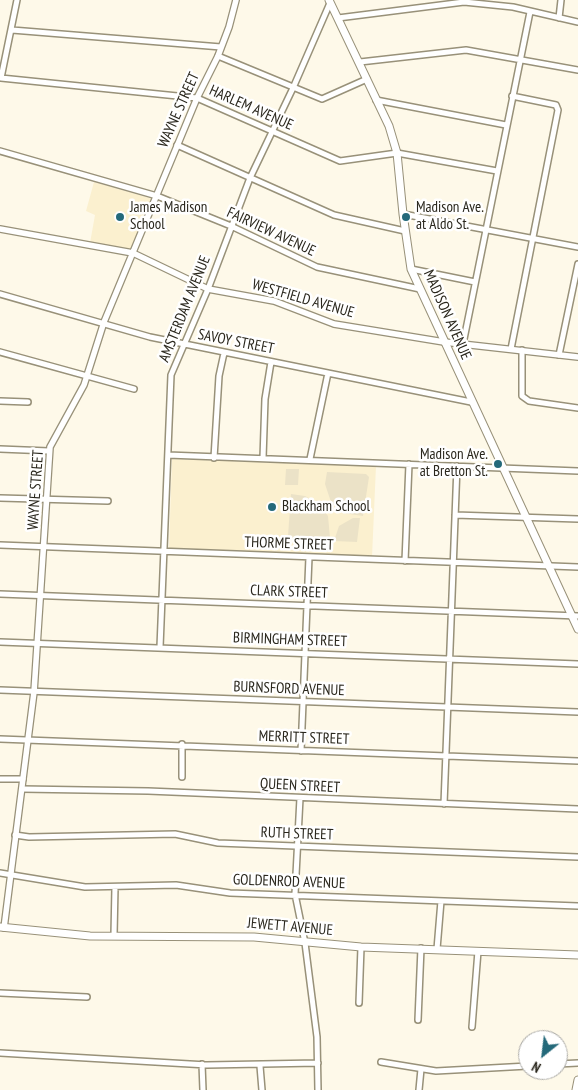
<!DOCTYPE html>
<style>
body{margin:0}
#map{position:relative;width:578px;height:1090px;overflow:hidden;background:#fef9e9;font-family:"PT Sans Narrow",sans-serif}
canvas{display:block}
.north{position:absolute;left:518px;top:1030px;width:50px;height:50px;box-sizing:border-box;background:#fff;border:1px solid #aaa9a5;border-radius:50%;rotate:209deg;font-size:14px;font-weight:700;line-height:20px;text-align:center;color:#2a271d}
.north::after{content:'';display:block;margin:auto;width:18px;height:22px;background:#24697a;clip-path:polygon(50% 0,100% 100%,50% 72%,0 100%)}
</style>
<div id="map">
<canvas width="578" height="1090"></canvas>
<div class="north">N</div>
</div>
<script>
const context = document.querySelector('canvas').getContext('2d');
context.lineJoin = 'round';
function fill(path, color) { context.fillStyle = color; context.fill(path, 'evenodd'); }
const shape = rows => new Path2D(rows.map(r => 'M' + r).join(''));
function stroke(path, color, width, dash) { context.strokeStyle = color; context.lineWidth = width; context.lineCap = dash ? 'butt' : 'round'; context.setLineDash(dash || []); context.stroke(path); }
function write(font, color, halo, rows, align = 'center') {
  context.font = font + ' "PT Sans Narrow",sans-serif'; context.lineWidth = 5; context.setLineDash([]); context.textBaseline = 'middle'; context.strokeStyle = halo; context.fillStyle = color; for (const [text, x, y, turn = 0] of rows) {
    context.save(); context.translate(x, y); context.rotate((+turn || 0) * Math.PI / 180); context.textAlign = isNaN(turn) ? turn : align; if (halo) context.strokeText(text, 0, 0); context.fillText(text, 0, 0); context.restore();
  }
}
fill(shape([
 [94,182,153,199,131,250,90,243,95,215,86,211],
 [172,459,376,466,372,557,169,549]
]), '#fbf0cf');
fill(shape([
 [286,469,299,469,298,485,285,485],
 [327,472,366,474,369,477,363,516,343,513,331,502,325,484],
 [291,494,305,496,318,503,328,516,330,538,291,538,288,536],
 [353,518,360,518,357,542,334,541,339,526]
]), '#ebe2c7');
const minor = shape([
 [17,0,1,78,197,98,340,161,397,153,497,171],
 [338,18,464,2,513,7,578,22],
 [559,18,561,0],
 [12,30,221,47],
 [218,56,322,99,367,79],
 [360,62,466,50,578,70],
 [376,100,506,125],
 [177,145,334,215,405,231],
 [0,151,157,196,231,226,317,267,420,289],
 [403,214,578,247],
 [411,269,475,282],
 [0,294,150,337,471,402],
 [463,344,530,12],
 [511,349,558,110,556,105,512,96],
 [522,350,522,396,529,401,578,408],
 [0,352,134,389],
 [559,355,578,264],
 [0,401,28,402],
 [0,449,49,451],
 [168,455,578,471],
 [214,458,219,376,224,353],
 [263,458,265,399,271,362],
 [310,459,328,373],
 [0,498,108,501],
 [455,515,578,519],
 [0,545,578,567],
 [405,561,409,464],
 [0,594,578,616],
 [0,642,578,664],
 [160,647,171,375,208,289,250,178,293,88,330,3],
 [0,690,578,712],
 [0,739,578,761],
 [301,751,309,557],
 [182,777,182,744],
 [0,779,23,779],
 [22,789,148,791,578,809],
 [300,798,295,894,305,943,317,1037,318,1090],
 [444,804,457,466],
 [15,835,29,837,175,834,218,843,578,857],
 [0,873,85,887,176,885,230,893,578,906],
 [114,935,115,887],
 [437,949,441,901],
 [0,993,87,997],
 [359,1003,361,947],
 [418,1020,421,948],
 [472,1027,478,951],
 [0,1053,207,1065,318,1063],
 [381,1062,436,1071,528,1066],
 [202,1064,203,1090],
 [558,1064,578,1063],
 [260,1066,262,1090],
 [419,1090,421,1069]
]);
const tertiary = shape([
 [0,229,133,253,208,289,274,301,334,324,444,342,578,357],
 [4,928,34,692,50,447,84,385,104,322,197,98,218,56,229,27,236,0]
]);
const secondary = shape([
 [329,0,389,126,397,153,403,214,411,269,578,629],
 [0,927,90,936,254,937,361,947,578,955],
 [576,1090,578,1080]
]);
stroke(minor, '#989179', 8);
stroke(tertiary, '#989179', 8);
stroke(secondary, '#989179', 9);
stroke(minor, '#fff', 5);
stroke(tertiary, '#fff', 5.5);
stroke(secondary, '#fff', 7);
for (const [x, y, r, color] of [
 [120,217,5,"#24697a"],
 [406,217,5,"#24697a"],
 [498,464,5,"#24697a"],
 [272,507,5,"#24697a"]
]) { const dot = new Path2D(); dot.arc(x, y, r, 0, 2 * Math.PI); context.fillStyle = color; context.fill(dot); stroke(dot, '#fff', 2); }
write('15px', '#2a271d', '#fff', [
 ["HARLEM AVENUE",251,108,24],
 ["WAYNE STREET",179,110,-66],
 ["FAIRVIEW AVENUE",271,232,25],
 ["WESTFIELD AVENUE",303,299,16],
 ["AMSTERDAM AVENUE",185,309,-68],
 ["MADISON AVENUE",447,315,66],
 ["SAVOY STREET",236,342,11],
 ["WAYNE STREET",36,490,-86],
 ["THORME STREET",289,544,2],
 ["CLARK STREET",289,592,2],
 ["BIRMINGHAM STREET",290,640,2],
 ["BURNSFORD AVENUE",289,689,2],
 ["MERRITT STREET",304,738,2],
 ["QUEEN STREET",300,786,3],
 ["RUTH STREET",297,834,2],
 ["GOLDENROD AVENUE",289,882,2],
 ["JEWETT AVENUE",290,927,5]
]);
write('15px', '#2a271d', '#fff', [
 ["James Madison",130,208],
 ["School",130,225],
 ["Madison Ave.",416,208],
 ["at Aldo St.",416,225],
 ["Madison Ave.",488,455,"right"],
 ["at Bretton St.",488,472,"right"],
 ["Blackham School",282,507]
], 'left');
</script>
